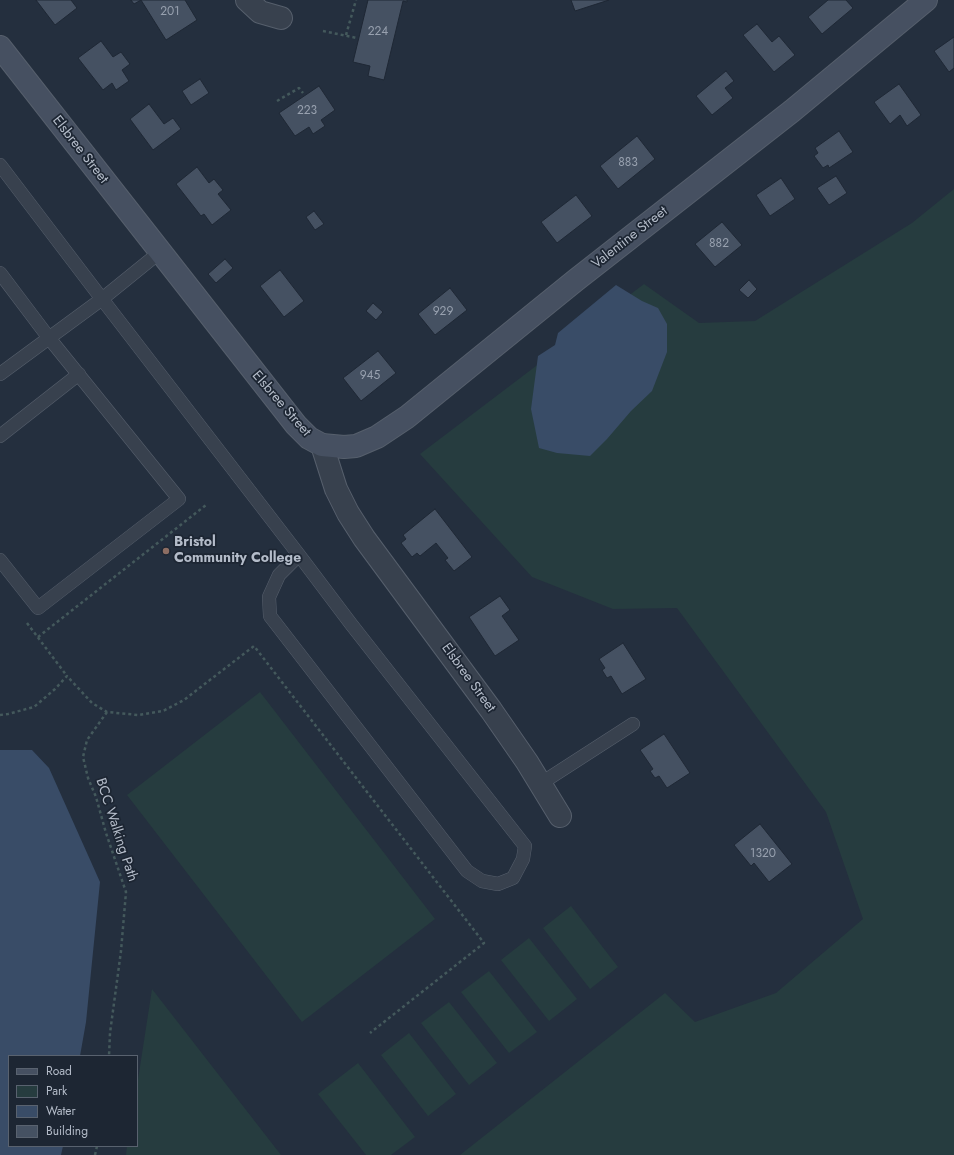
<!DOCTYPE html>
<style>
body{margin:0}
#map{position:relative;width:954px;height:1155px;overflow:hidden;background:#242f3e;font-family:Jost,sans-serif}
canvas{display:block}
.legend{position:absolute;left:8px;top:1055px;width:130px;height:92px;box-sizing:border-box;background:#1d2633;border:1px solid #59626f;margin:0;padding:5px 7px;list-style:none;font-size:12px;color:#b4bcc9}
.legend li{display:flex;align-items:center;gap:8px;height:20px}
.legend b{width:20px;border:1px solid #59626f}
</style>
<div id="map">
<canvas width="954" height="1155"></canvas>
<ul class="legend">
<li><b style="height:5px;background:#465061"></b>Road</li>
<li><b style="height:11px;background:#263c3f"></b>Park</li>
<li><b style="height:11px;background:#394c67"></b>Water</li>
<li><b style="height:11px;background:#455162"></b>Building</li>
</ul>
</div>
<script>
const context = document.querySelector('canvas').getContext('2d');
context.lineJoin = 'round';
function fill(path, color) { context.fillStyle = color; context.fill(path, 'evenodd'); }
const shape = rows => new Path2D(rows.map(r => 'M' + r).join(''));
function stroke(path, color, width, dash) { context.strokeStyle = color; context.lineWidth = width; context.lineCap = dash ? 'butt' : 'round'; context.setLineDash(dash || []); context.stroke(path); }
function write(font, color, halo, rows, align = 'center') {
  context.font = font + ' Jost,sans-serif'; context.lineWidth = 3.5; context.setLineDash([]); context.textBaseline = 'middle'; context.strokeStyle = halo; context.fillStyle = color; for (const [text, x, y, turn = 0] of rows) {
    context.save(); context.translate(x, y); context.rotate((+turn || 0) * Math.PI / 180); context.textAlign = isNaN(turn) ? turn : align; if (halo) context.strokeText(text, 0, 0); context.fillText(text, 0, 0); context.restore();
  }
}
fill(shape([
 [954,189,954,1155,460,1155,665,993,695,1022,776,993,863,919,826,812,677,608,613,609,532,577,420,454,644,284,699,323,755,321,912,223],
 [260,692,435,919,302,1022,127,795],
 [571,906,618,967,590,989,543,928],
 [529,938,577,999,549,1021,501,960],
 [489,971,537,1032,509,1053,461,992],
 [152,989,281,1155,126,1155,127,1146,137,1146,137,1086],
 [449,1002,497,1063,469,1085,421,1023],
 [409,1033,456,1094,428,1116,381,1055],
 [358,1063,415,1137,391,1155,366,1155,318,1094]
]), '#263c3f');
fill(shape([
 [616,285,642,301,658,308,667,324,667,352,652,391,631,411,607,439,590,456,557,453,539,448,531,409,538,356,555,345,558,333],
 [0,750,32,750,49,768,100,882,86,1022,80,1056,9,1056,9,1146,63,1146,61,1155,0,1155]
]), '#394c67');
const building = shape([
 [36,0,71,0,77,8,55,25,36,0],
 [131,0,185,0,197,20,166,40,141,0,134,4,131,0],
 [368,0,407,0,407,2,403,1,384,80,368,76,370,66,353,62,368,0],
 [571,0,609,0,575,11,571,0],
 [828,0,846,0,853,8,822,34,808,17,828,0],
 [757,24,772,42,779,36,795,55,774,72,743,35,757,24],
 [954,37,954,68,949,72,934,51,954,37],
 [101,41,113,57,121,52,130,64,122,70,129,81,116,90,112,83,103,90,78,58,101,41],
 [726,71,734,81,725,88,733,98,712,115,696,96,726,71],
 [200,79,209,93,191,105,182,91,200,79],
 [899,84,921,115,907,126,900,115,890,124,874,102,899,84],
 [319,86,335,110,321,120,325,126,313,134,309,127,295,136,279,113,319,86],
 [149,104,164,124,173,118,181,129,153,150,130,119,149,104],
 [839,131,853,152,829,168,828,165,823,168,814,156,818,153,815,148,839,131],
 [637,136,655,159,618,189,600,166,637,136],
 [197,167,209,183,214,179,223,190,218,194,231,210,212,225,204,214,201,216,176,184,197,167],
 [836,176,847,193,829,205,817,188,836,176],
 [781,178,795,199,770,216,756,195,781,178],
 [576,195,592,216,557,243,541,222,576,195],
 [314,211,324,224,315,230,306,217,314,211],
 [722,222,742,245,715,267,695,244,722,222],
 [225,259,233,268,216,283,208,274,225,259],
 [280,270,304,301,284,317,260,286,280,270],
 [749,280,757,289,748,298,739,290,749,280],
 [450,288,467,310,435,335,418,314,450,288],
 [373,303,383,312,376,320,366,311,373,303],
 [378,351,396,373,361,401,343,378,378,351],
 [435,509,472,557,454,571,445,560,448,558,436,543,420,556,417,553,412,557,401,543,406,539,403,535,435,509],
 [500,596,510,610,502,616,519,640,495,656,469,617,500,596],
 [623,643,646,679,622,694,611,676,607,678,602,670,605,668,599,659,623,643],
 [664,734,690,773,667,788,659,776,655,778,650,771,653,769,640,750,664,734],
 [760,824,792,864,769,882,754,863,751,866,734,845,760,824]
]);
fill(building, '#455162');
stroke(building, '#1f2835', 1);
const lane = shape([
 [0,165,102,299,299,555,351,624,525,846,523,859,513,878,498,884,482,881,467,871,270,616,269,597,279,575,299,555],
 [0,273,49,338,179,499,38,608,0,560],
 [0,374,102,299,160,252],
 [0,436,79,374],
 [540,784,633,724]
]);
const street = shape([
 [247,0,260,12,281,18],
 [322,445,336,489,348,513,364,538,491,710,527,762,560,816]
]);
const secondary = shape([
 [0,47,296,425,309,438,322,445,344,447,356,446,377,437,407,417,576,280,792,111,926,0]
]);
stroke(lane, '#565f6c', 14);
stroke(street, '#565f6c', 24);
stroke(secondary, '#565f6c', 24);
stroke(shape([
 [323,31,357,38],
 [346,35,356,0],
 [277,101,299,88,303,93],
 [27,623,67,676],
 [38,637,206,505],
 [107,712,87,740,83,757,88,778,96,797,106,833,126,892,121,951,110,1033,109,1056],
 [0,715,8,714,34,707,55,689,67,676,92,703,107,712,138,715,163,711,184,700,254,646,484,943,370,1033],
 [95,1155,97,1146]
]), '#44595c', 2.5, [3, 3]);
stroke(lane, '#38414e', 13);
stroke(street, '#38414e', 22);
stroke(secondary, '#465061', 22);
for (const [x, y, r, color] of [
 [166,551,4,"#8d6e63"]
]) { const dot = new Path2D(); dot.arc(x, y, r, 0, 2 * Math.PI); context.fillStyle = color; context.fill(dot); stroke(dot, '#1d2633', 1.5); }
write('12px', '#98a1af', null, [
 ["201",170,12],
 ["224",378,32],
 ["223",307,111],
 ["883",628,163],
 ["882",719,244],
 ["929",443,312],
 ["945",370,376],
 ["1320",763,854]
]);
write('14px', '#b4bcc9', '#1d2633', [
 ["Elsbree Street",80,150,52],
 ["Valentine Street",630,238,-38],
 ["Elsbree Street",281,404,49],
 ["Elsbree Street",468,678,54],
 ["BCC Walking Path",116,830,72]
]);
write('bold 14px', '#b4bcc9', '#1d2633', [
 ["Bristol",174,543],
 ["Community College",174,559]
], 'left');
</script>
